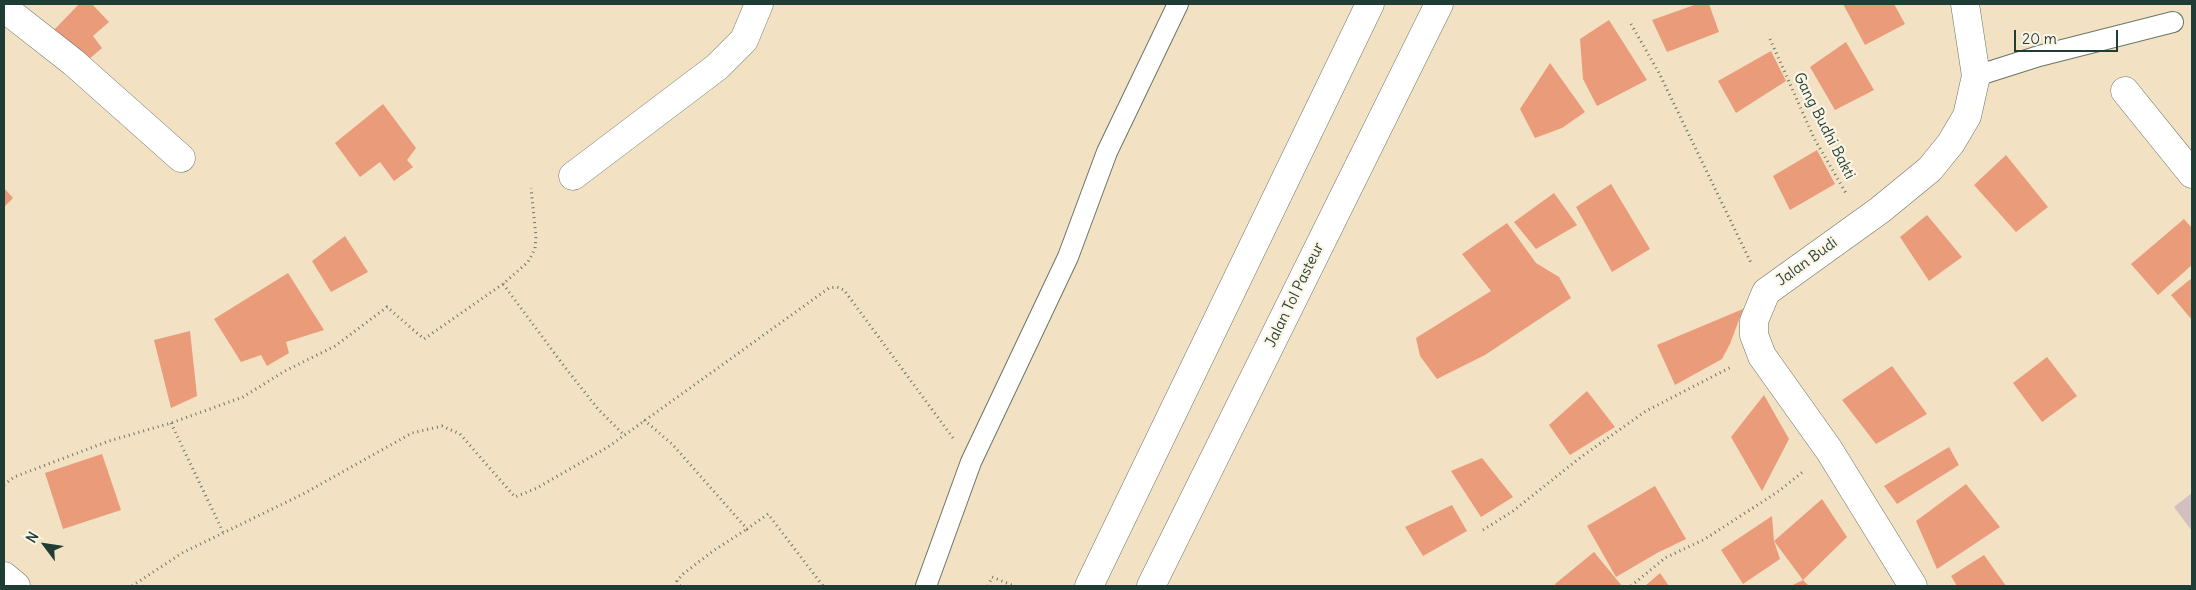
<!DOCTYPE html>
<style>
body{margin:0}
#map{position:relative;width:2196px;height:590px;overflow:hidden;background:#f3e1c4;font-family:Delius,sans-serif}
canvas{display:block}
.frame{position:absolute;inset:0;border:5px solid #1f3d34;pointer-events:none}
.north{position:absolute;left:20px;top:520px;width:50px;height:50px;-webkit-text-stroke:4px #fcf5e5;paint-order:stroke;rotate:301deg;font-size:14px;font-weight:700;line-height:20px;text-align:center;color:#1f3d34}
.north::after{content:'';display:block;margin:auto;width:18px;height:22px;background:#1f3d34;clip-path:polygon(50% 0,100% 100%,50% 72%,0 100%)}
.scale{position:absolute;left:2014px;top:30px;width:104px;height:22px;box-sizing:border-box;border:2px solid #1f3d34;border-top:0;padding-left:6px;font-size:15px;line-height:18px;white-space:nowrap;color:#1f3d34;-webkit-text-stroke:4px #fcf5e5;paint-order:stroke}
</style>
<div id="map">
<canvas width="2196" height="590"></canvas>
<div class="frame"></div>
<div class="north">N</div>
<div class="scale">20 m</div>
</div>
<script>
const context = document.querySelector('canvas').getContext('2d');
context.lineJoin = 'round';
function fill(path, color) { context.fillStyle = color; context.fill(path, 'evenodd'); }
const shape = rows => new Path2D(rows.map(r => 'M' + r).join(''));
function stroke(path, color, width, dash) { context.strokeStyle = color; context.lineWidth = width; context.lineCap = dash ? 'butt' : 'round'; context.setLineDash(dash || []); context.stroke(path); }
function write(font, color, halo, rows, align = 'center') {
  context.font = font + ' Delius,sans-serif'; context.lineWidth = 4.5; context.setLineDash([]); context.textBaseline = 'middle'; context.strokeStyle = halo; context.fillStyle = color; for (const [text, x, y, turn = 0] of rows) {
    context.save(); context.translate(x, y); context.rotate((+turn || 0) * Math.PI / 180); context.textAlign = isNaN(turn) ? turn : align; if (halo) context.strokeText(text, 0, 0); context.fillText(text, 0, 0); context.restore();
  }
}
fill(shape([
 [2192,493,2192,531,2174,507]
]), '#d2bfc0');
fill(shape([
 [79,4,92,4,109,22,93,36,102,48,88,60,54,30],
 [1697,4,1709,4,1719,32,1667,52,1652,20],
 [1843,4,1894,4,1905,24,1865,45],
 [1609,20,1647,80,1597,106,1583,79,1580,39],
 [1846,42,1874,90,1835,110,1810,67],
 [1771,51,1786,81,1736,113,1718,81],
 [1550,63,1585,112,1562,128,1535,138,1520,109],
 [383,104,416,148,407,160,413,167,394,181,380,162,360,177,335,143],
 [1817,150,1835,184,1790,210,1773,176],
 [2006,155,2048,207,2016,232,1974,185],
 [1611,184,1650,249,1612,272,1576,207],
 [4,188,13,198,4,207],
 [1554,193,1577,225,1536,249,1514,222],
 [1927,215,1962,257,1929,281,1900,237],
 [2184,219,2192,228,2192,265,2158,295,2131,264],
 [1507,223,1536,263,1559,277,1571,298,1485,355,1437,379,1420,356,1416,338,1491,291,1462,254],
 [345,236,368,272,331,292,312,261],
 [288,273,324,330,286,342,289,353,267,366,261,355,241,362,214,319],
 [2192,278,2192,320,2171,295],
 [1743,309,1730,344,1722,359,1675,385,1657,345],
 [190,331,197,396,171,408,154,340],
 [2047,357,2077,396,2042,422,2013,383],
 [1892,366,1927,414,1876,444,1842,400],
 [1587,391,1615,427,1570,455,1549,425],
 [1764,395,1789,439,1762,491,1731,437],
 [1949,447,1959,465,1897,504,1884,486],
 [102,454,121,510,63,529,45,473],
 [1482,458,1513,497,1481,517,1451,471],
 [1966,484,2000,527,1937,569,1916,521],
 [1655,486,1686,539,1657,553,1616,577,1587,526],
 [1822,499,1847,537,1803,580,1774,541],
 [1452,505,1467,531,1423,556,1405,527],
 [1772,516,1774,541,1780,559,1743,584,1721,550],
 [1594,552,1622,586,1556,586,1555,584],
 [1984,555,2006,586,1957,586,1951,576],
 [1660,573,1669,586,1645,586],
 [1803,580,1809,586,1791,586]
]), '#ea9b79');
const service = shape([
 [1976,76,2039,56,2173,22],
 [926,586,971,462,1068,257,1107,152,1178,4]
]);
const minor = shape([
 [4,8,73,62,181,158],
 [2125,91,2192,174],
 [573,176,717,67,744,40,759,4],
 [4,576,16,586],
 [1913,586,1829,450,1762,356,1754,335,1754,321,1766,292,1880,210,1930,169,1951,143,1967,116,1976,76,1965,4]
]);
const motorway = shape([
 [1089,586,1370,4],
 [1151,586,1439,4]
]);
stroke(service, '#697666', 22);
stroke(minor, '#697666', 29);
stroke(motorway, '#697666', 29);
stroke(shape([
 [1631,24,1659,73,1752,265],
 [1770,39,1814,138,1847,195],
 [503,284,564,366,598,409,624,435],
 [644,420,672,444,747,529,768,514,823,586],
 [171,423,223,532],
 [4,485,14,477,109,441,171,423,243,397,285,371,335,346,387,307,424,339,503,284,528,262,535,249,536,237,531,188],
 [1483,530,1513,511,1581,457,1646,411,1733,366],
 [132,586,182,553,303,494,412,433,442,426,460,434,515,497,537,488,608,447,829,288,837,287,844,290,953,438],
 [680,586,677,581,683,574,713,551,747,529],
 [988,586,992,577,1014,586],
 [1631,586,1665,558,1705,539,1779,491,1805,470]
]), '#697666', 3, [1, 4]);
stroke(service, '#fff', 20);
stroke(minor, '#fff', 28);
stroke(motorway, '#fff', 28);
write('15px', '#1f3d34', '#fcf5e5', [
 ["Gang Budhi Bakti",1824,126,63],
 ["Jalan Budi",1807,262,-36],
 ["Jalan Tol Pasteur",1295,295,-64]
]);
</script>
